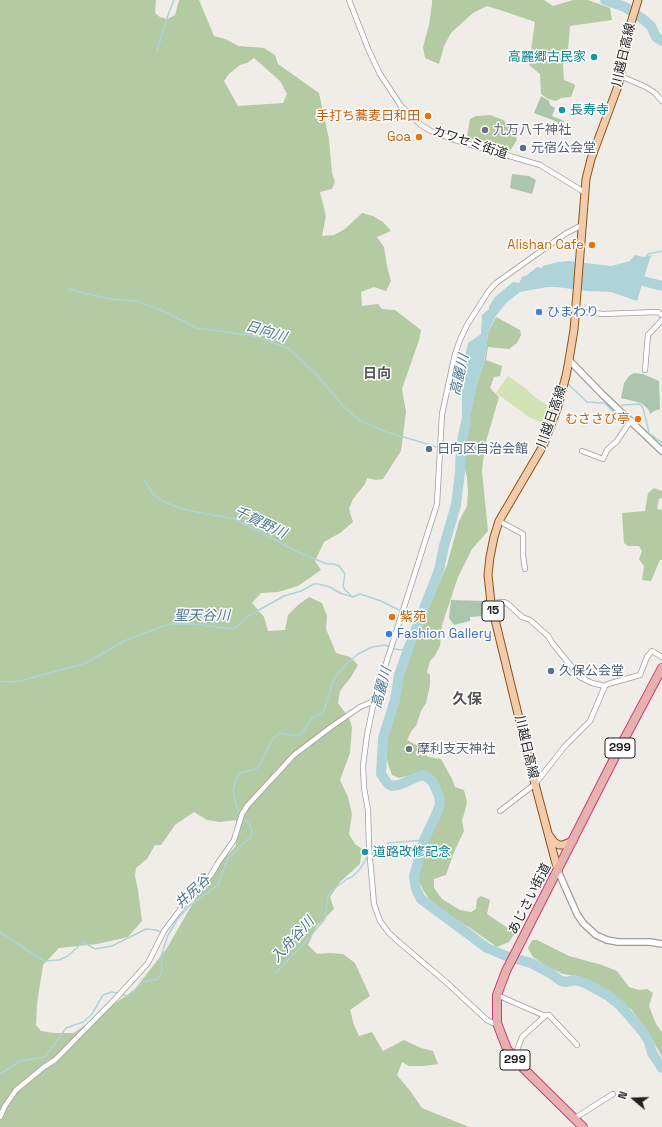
<!DOCTYPE html>
<meta charset="utf-8">
<style>
body{margin:0}
#map{position:relative;width:662px;height:1127px;overflow:hidden;background:#f0ede8;font-family:"Space Grotesk",sans-serif}
canvas{display:block}
.north{position:absolute;left:614px;top:1079px;width:40px;height:40px;-webkit-text-stroke:3px #fff;paint-order:stroke;rotate:289deg;font-size:11px;font-weight:700;line-height:16px;text-align:center;color:#212121}
.north::after{content:'';display:block;margin:auto;width:14px;height:18px;background:#212121;clip-path:polygon(50% 0,100% 100%,50% 72%,0 100%)}
</style>
<div id="map">
<canvas width="662" height="1127"></canvas>
<div class="north">N</div>
</div>
<script>
const context = document.querySelector('canvas').getContext('2d');
context.lineJoin = 'round';
function fill(path, color) { context.fillStyle = color; context.fill(path, 'evenodd'); }
const shape = rows => new Path2D(rows.map(r => 'M' + r).join(''));
function stroke(path, color, width, dash) { context.strokeStyle = color; context.lineWidth = width; context.lineCap = dash ? 'butt' : 'round'; context.setLineDash(dash || []); context.stroke(path); }
function write(font, color, halo, rows, align = 'center') {
  context.font = font + ' "Space Grotesk","Noto Sans JP",sans-serif'; context.lineWidth = 3; context.setLineDash([]); context.textBaseline = 'middle'; context.strokeStyle = halo; context.fillStyle = color; for (const [text, x, y, turn = 0] of rows) {
    context.save(); context.translate(x, y); context.rotate((+turn || 0) * Math.PI / 180); context.textAlign = isNaN(turn) ? turn : align; if (halo) context.strokeText(text, 0, 0); context.fillText(text, 0, 0); context.restore();
  }
}
fill(shape([
 [508,376,525,388,536,398,550,407,544,424,529,417,496,393]
]), '#d1e3b5');
fill(shape([
 [0,0,156,0,155,13,160,17,167,19,175,15,179,0,199,0,214,36,225,39,239,46,264,48,275,55,278,64,319,93,329,139,332,173,335,182,332,189,320,192,326,216,322,236,334,235,345,229,362,213,373,216,383,222,391,231,377,237,384,247,387,266,391,281,386,291,374,287,361,292,362,306,378,304,382,309,395,310,421,330,419,340,402,389,406,412,401,451,383,479,376,480,367,478,365,484,353,499,349,509,353,522,340,533,324,542,315,561,321,570,298,586,278,592,261,593,252,603,264,617,268,631,285,630,288,615,298,605,309,597,322,603,327,616,326,629,336,653,350,657,358,665,351,677,340,691,338,703,349,718,352,727,350,753,340,780,348,797,352,814,349,834,355,844,362,849,360,864,340,882,330,897,334,909,316,927,308,945,317,954,330,953,343,954,355,963,370,996,350,1010,354,1025,359,1036,372,1032,383,1051,404,1040,421,1048,433,1051,438,1064,424,1066,409,1066,402,1062,397,1075,411,1092,422,1108,469,1127,0,1127],
 [254,58,280,81,287,94,283,103,238,106,224,81,229,74,240,65,247,63],
 [194,812,207,820,220,822,236,820,236,846,209,875,167,948,135,989,74,1033,54,1033,41,1031,36,1025,37,1004,43,965,59,948,97,944,128,937,142,921,138,890,135,876,136,868,147,859,155,845,161,845,175,825],
 [432,0,544,0,553,6,573,0,588,0,610,8,612,20,570,26,568,50,563,65,564,80,574,84,575,86,571,97,561,98,556,101,548,99,541,94,540,74,529,65,535,22,506,12,487,6,473,13,451,33,444,46,439,64,425,58,423,47,429,25,432,4],
 [490,115,503,120,513,129,517,140,510,151,467,137,470,119,476,116],
 [496,317,520,330,521,335,517,343,509,349,488,347,486,360,502,366,500,376,494,377,490,388,499,397,485,445,482,471,488,531,472,549,458,577,442,625,440,646,434,657,430,661,427,672,430,675,430,685,426,703,421,711,416,726,412,730,407,740,420,747,428,757,441,759,452,779,455,787,464,790,467,802,465,811,462,820,464,831,454,852,446,875,434,879,434,888,442,899,460,910,471,912,476,909,477,899,481,896,490,900,487,914,515,933,509,942,497,947,470,928,444,913,429,899,423,890,418,878,419,867,432,830,438,818,443,806,441,795,434,778,426,771,399,778,392,775,388,764,385,750,387,733,398,699,402,674,411,649,447,565,459,521,467,506,468,492,467,477,463,462,471,410,479,377,484,363,488,333],
 [654,488,662,491,662,498,659,499,657,509,662,510,662,560,660,560,651,581,642,580,644,566,639,559,642,551,639,546,628,546,624,543,622,513,645,511,648,493],
 [532,940,537,940,569,956,602,965,617,971,629,987,639,990,647,989,653,993,649,1006,656,1024,662,1032,662,1057,649,1033,631,1009,618,1001,597,984,581,977,563,974,548,967,533,957,528,948]
]), '#b3caa2');
fill(shape([
 [541,96,549,101,550,105,555,108,552,116,564,121,559,134,555,132,558,122,534,113],
 [512,174,529,176,536,180,532,194,510,188],
 [634,373,643,374,659,381,660,409,654,411,650,414,648,409,641,403,621,398,624,383,629,376],
 [451,600,484,601,484,616,470,617,470,621,454,625,449,618]
]), '#acc6ad');
fill(shape([
 [635,255,644,257,652,255,650,258,637,301,611,292,587,291,557,287,547,287,520,292,506,303,495,317,488,333,484,363,479,377,467,432,462,436,462,389,465,356,468,343,481,334,482,315,489,309,489,306,495,297,513,282,519,283,522,277,527,275,537,267,542,268,543,266,558,262,569,261,611,266,630,261]
]), '#aed3d8');
stroke(shape([
 [157,51,169,12,174,0],
 [646,257,648,254,662,251],
 [68,289,110,299,136,301,163,311,197,328,254,336,288,348,318,376,343,406,359,420,386,432,431,445],
 [491,323,497,328],
 [568,384,587,402,605,403,616,415],
 [622,406,623,405,640,404,643,408,649,432],
 [652,435,662,443],
 [433,446,436,447],
 [442,448,461,446],
 [144,480,153,494,162,501,186,510,235,519,300,553,327,564,334,564,339,566,345,574,343,586,345,590,353,597],
 [353,597,360,594,381,601,401,611],
 [404,613,420,617],
 [0,681,9,682,20,681,86,663,124,641,161,627,172,624,195,624,232,629,238,626,250,615,284,596,301,591,314,584,318,584,330,587,340,593,353,597],
 [240,814,236,805,233,790,237,777,240,773,256,769,259,766,272,740,277,735,280,733,297,736,301,734,312,718,323,713,334,679,344,666,358,654,372,647,385,645,395,649,401,650,409,647],
 [371,854,373,853,383,853,388,843,424,840],
 [0,932,44,961,59,960,68,956,83,942,95,949,112,946,146,929,156,930,162,932],
 [276,973,285,963,299,949,325,919,328,896,331,891,347,879,352,877,360,869,368,856],
 [0,1074,20,1061,45,1057,63,1032,66,1028,83,1022,92,1014,103,995,112,992,128,996,144,982,158,979,162,971,161,956,168,935,177,920,190,905,218,885,228,859,250,837,252,832,250,825,242,816]
]), '#aed3d8', 1.5);
stroke(shape([
 [605,0,625,7,644,20,651,26,656,37,662,41],
 [631,278,662,286],
 [466,422,461,446,460,472,456,505,444,546,439,570,409,647,399,675,395,700,383,738,381,774,388,784,392,786,399,785,422,775,427,777,433,782,439,796,440,805,435,817,424,840,414,876,416,889,421,899,487,948,506,956,531,963,550,973,561,981,566,982,575,980,585,983,607,995,620,1005,643,1032,649,1042,652,1053,662,1068]
]), '#aed3d8', 10);
const minor = shape([
 [349,0,369,51,380,74,401,106,421,125,431,131,455,140,540,165,584,192],
 [620,76,646,87,655,93,662,101],
 [576,311,603,314,658,312,662,315],
 [645,370,648,335,662,320],
 [582,451,603,459,607,450,617,441,631,420],
 [499,521,523,534,523,555,525,569],
 [491,603,504,602,508,604,522,617,530,620,548,636,553,644,580,677,592,683,605,686],
 [500,811,535,784,565,746,590,721,605,686,608,684,640,675,647,657,652,651,662,657],
 [497,995,545,1016],
 [497,1023,493,1023,487,1020,446,982,400,943,389,933,380,921,374,904,369,847,368,810,364,788,363,766,367,735,374,701,437,504,442,414,455,354,460,340,467,325,488,292,496,283,565,234,582,225],
 [514,1058,522,1037,546,1015,549,1015,577,1045],
 [0,1117,5,1106,16,1090,44,1067,55,1060,118,996,148,963,164,931,189,898,211,875,218,863,234,840,242,814,247,806,294,755,331,727,360,707,374,701],
 [575,1118,613,1094]
]);
const tertiary = shape([
 [569,360,603,395,662,451],
 [558,871,577,914,583,923,596,935,607,940,618,942,650,942,662,944]
]);
const primary = shape([
 [549,835,554,842,559,845,563,845,573,841],
 [558,871,535,784,491,603,488,575,490,557,494,537,499,521,543,446,557,409,566,376,569,360,574,330,586,179,591,159,618,86,630,26,638,0]
]);
const trunk = shape([
 [583,1127,524,1069,507,1049,497,1023,497,995,506,971,619,749,662,668]
]);
stroke(minor, '#9e9e9e', 6);
stroke(tertiary, '#9e9e9e', 8);
stroke(primary, '#8b5512', 9);
stroke(trunk, '#c73d7c', 10);
stroke(minor, '#fff', 4.5);
stroke(tertiary, '#fff', 5.5);
stroke(primary, '#f1cbac', 7);
stroke(trunk, '#e7b2ad', 8);
for (const [x, y, r, color] of [
 [594,57,4,"#0f9aa8"],
 [562,110,4,"#0f9aa8"],
 [428,116,4,"#e8710a"],
 [485,130,4,"#6b7280"],
 [419,137,4,"#e8710a"],
 [523,148,4,"#5c6f8a"],
 [592,245,4,"#e8710a"],
 [539,312,4,"#3f7fe0"],
 [638,419,4,"#e8710a"],
 [429,449,4,"#5c6f8a"],
 [392,617,4,"#e8710a"],
 [389,634,4,"#3f7fe0"],
 [551,671,4,"#5c6f8a"],
 [409,749,4,"#6b7280"],
 [365,852,4,"#0f9aa8"]
]) { const dot = new Path2D(); dot.arc(x, y, r, 0, 2 * Math.PI); context.fillStyle = color; context.fill(dot); stroke(dot, '#fff', 1.5); }
for (const [x, y, w] of [
 [493,611,22],
 [620,748,30],
 [515,1060,30]
]) { const box = new Path2D(); box.roundRect(x - w / 2, y - 10, w, 20, 3); context.fillStyle = '#fff'; context.fill(box); stroke(box, '#212121', 1); }
write('bold 12px', '#212121', null, [
 ["15",493,611],
 ["299",620,748],
 ["299",515,1060]
]);
write('13px', '#212121', '#fff', [
 ["川越日高線",624,55,-77],
 ["カワセミ街道",470,143,18],
 ["川越日高線",552,417,-71],
 ["川越日高線",526,747,77],
 ["あじさい街道",530,899,-63]
]);
write('13px', '#0d838f', '#fff', [
 ["高麗郷古民家",586,57,"right"],
 ["長寿寺",570,110],
 ["道路改修記念",373,852]
], 'left');
write('13px', '#c56008', '#fff', [
 ["手打ち蕎麦日和田",420,116],
 ["Goa",411,137],
 ["Alishan Cafe",584,245],
 ["むささび亭",630,419],
 ["紫苑",400,617,"left"]
], 'right');
write('13px', '#5b616d', '#fff', [
 ["九万八千神社",493,130],
 ["摩利支天神社",417,749]
], 'left');
write('13px', '#4e5e75', '#fff', [
 ["元宿公会堂",531,148],
 ["日向区自治会館",437,449],
 ["久保公会堂",559,671]
], 'left');
write('13px', '#366cbe', '#fff', [
 ["ひまわり",547,312],
 ["Fashion Gallery",397,634]
], 'left');
write('italic 14px', '#4d7690', '#fff', [
 ["日向川",266,332,17],
 ["高麗川",460,375,-77],
 ["千賀野川",260,523,25],
 ["聖天谷川",202,616],
 ["高麗川",382,688,-75],
 ["井尻谷",193,892,-43],
 ["入舟谷川",293,940,-48]
]);
write('bold 14px', '#545454', '#fff', [
 ["日向",377,374]
]);
write('bold 15px', '#545454', '#fff', [
 ["久保",467,700]
]);
</script>
